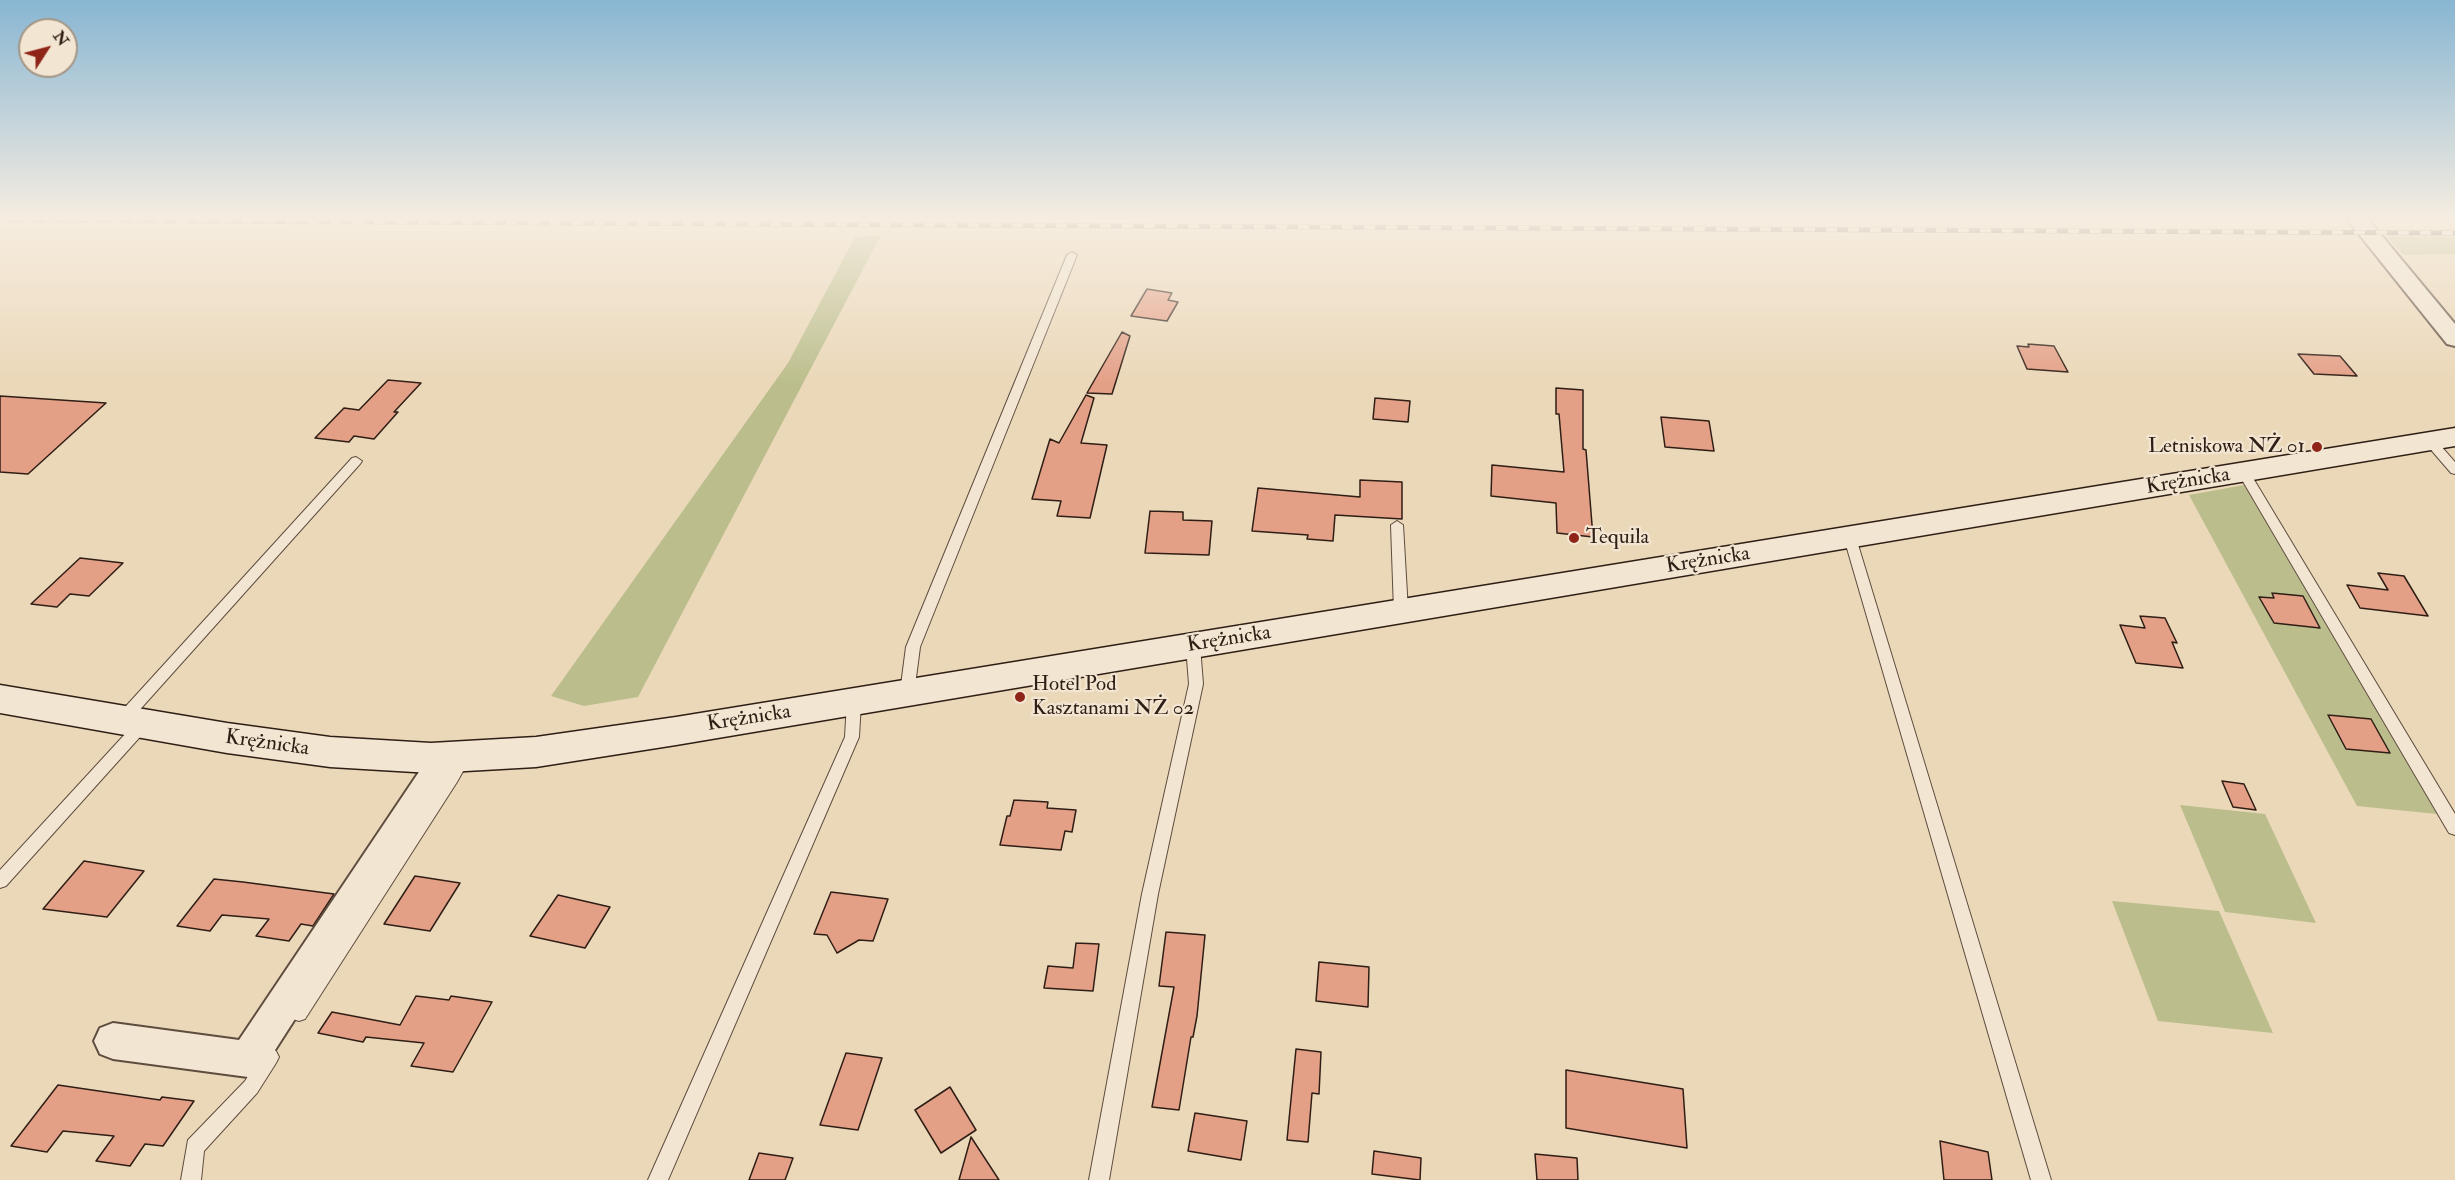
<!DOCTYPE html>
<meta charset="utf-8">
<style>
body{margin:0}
#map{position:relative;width:2455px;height:1180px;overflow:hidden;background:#ebd8b9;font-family:"IM FELL Double Pica",serif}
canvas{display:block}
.north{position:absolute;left:18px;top:18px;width:60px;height:60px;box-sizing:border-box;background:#f2e6d2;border:2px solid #a49686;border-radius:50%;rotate:54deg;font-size:16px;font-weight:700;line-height:24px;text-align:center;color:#2f1e15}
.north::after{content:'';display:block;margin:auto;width:21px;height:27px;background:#8f2418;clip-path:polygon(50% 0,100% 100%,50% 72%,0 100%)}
</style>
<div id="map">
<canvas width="2455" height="1180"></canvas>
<div class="north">N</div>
</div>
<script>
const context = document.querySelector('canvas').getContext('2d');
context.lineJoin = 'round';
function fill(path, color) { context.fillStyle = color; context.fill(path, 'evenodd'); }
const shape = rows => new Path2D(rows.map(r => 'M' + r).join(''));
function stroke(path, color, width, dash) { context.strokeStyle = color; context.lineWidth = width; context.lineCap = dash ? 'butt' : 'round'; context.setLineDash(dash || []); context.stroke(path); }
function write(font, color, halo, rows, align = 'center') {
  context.font = font + ' "IM FELL Double Pica",serif'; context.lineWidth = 4.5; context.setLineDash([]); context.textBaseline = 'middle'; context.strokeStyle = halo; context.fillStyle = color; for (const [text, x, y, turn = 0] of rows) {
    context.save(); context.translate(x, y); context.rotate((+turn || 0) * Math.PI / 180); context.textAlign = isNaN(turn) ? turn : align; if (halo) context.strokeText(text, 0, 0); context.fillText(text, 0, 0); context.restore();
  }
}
fill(shape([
 [881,235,638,697,584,706,551,696,788,363,855,237],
 [2386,237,2455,237,2455,254,2404,255],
 [2244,485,2437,814,2357,806,2189,495],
 [2180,805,2265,814,2316,923,2225,912],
 [2112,901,2219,911,2273,1033,2158,1021]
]), '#bbbe8c');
const building = shape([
 [1147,289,1172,293,1168,300,1178,302,1167,321,1131,316,1147,289],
 [1122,332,1130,336,1112,394,1087,393,1122,332],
 [2028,344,2054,346,2068,372,2027,369,2017,346,2029,347,2028,344],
 [2298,354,2340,356,2357,376,2314,374,2298,354],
 [388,380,421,383,394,412,398,412,374,439,354,436,349,442,315,438,344,408,359,410,388,380],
 [1556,388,1583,390,1583,449,1586,450,1593,537,1557,533,1556,503,1491,496,1492,465,1564,472,1559,414,1556,414,1556,388],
 [1086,395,1094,398,1081,443,1107,445,1090,518,1057,516,1061,501,1032,499,1050,439,1059,443,1086,395],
 [0,396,106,403,28,474,0,472,0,396],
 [1375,398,1410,401,1408,422,1373,419,1375,398],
 [1661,417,1709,421,1714,451,1665,447,1661,417],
 [1360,480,1402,482,1402,519,1335,515,1333,541,1307,539,1308,535,1252,531,1258,488,1360,497,1360,480],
 [1150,511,1183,512,1183,520,1212,521,1209,555,1145,553,1150,511],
 [80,558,123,563,89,596,70,594,57,607,31,604,80,558],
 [2378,573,2404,576,2428,616,2360,608,2347,585,2388,590,2378,573],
 [2272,593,2303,596,2320,628,2274,623,2259,597,2274,598,2272,593],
 [2140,616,2165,618,2177,643,2172,642,2183,668,2136,663,2120,625,2145,628,2140,616],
 [2328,715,2371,719,2390,753,2346,749,2328,715],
 [2222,781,2244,784,2256,810,2233,807,2222,781],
 [1014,800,1048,802,1047,808,1076,810,1072,832,1065,831,1061,850,1000,845,1007,816,1010,816,1014,800],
 [84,861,144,871,107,917,43,909,84,861],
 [415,876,460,883,430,931,384,924,415,876],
 [214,879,243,882,334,894,313,926,301,924,289,941,256,936,269,919,222,915,210,931,177,926,214,879],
 [831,892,888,899,873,941,859,940,837,953,827,935,814,934,831,892],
 [558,895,610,907,585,948,530,936,558,895],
 [1166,932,1205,935,1197,1016,1193,1037,1191,1037,1179,1110,1152,1107,1174,987,1159,986,1166,932],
 [1076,943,1099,944,1093,991,1044,988,1048,966,1073,968,1076,943],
 [1319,962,1369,967,1368,1007,1316,1001,1319,962],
 [416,996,449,1000,451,996,492,1002,453,1072,411,1066,424,1043,366,1037,363,1042,318,1033,332,1012,400,1025,416,996],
 [1296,1049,1321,1052,1319,1094,1312,1093,1308,1142,1287,1140,1296,1049],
 [846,1053,882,1058,858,1130,820,1125,846,1053],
 [1566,1070,1683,1089,1687,1148,1566,1128,1566,1070],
 [58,1085,160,1100,162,1097,194,1101,163,1146,145,1144,130,1166,96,1161,114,1136,63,1131,47,1152,11,1146,58,1085],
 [950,1087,976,1130,941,1153,915,1110,950,1087],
 [1195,1113,1247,1121,1241,1160,1188,1151,1195,1113],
 [971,1137,999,1180,959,1180,971,1137],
 [1940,1141,1988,1152,1992,1180,1944,1180,1940,1141],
 [1374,1151,1421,1158,1420,1180,1372,1174,1374,1151],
 [759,1153,793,1158,785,1180,749,1180,759,1153],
 [1535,1154,1577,1158,1578,1180,1537,1180,1535,1154]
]);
fill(building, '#e4a087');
stroke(building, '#2f1e15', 1.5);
const lane = shape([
 [1072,252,1077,255,920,647,914,693,912,697,907,699,902,697,900,693,906,647,1067,255,1072,252],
 [2430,437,2434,438,2455,462,2455,474,2451,473,2426,444,2424,441,2426,438,2430,437],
 [356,457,362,461,360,464,127,724,122,726,117,724,115,720,117,716,352,458,356,457],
 [2244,469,2250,473,2455,814,2455,835,2449,833,2238,473,2244,469],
 [1397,521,1403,525,1408,611,1401,616,1394,611,1391,525,1397,521],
 [1850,533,1856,538,2051,1180,2031,1180,1844,538,1850,533],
 [1193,641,1198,642,1200,646,1203,684,1158,894,1109,1180,1089,1180,1142,894,1189,684,1186,646,1188,642,1193,641],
 [854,696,859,698,861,702,859,737,668,1180,648,1180,845,737,847,702,849,698,854,696],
 [143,718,148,720,150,724,148,728,6,886,0,888,0,870,138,720,143,718],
 [463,751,468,753,471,757,457,782,305,1019,299,1021,293,1019,290,1013,293,1007,447,774,458,753,463,751],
 [270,1048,276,1051,279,1057,276,1063,257,1093,204,1151,201,1180,181,1180,188,1140,245,1081,264,1051,270,1048]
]);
const street = shape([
 [2346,218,2367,218,2455,324,2455,346,2447,344,2346,218],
 [446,744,457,748,462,757,457,766,261,1072,248,1077,113,1059,100,1054,94,1041,100,1028,113,1023,239,1040,435,748,446,744]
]);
const secondary = shape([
 [2455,428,2455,446,676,745,536,767,431,773,330,767,227,753,0,713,0,685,227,723,330,737,431,743,536,737,676,717,2455,428]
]);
stroke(lane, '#5e4c3e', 2);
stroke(street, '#5e4c3e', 4);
stroke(secondary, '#2f1e15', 3);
fill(lane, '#f2e6d2');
fill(street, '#f2e6d2');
fill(secondary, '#f2e6d2');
const rail = shape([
 [0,220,2455,233]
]);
stroke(rail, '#2f1e15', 5);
stroke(rail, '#f2e6d2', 4, [11]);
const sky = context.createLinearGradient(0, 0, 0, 384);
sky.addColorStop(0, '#88b6d3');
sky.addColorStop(0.57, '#f6ede0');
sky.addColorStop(1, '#f6ede000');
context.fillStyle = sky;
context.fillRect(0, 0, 2455, 384);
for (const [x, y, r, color] of [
 [2317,447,6,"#8f2418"],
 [1574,538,6,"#8f2418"],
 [1020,697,6,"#8f2418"]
]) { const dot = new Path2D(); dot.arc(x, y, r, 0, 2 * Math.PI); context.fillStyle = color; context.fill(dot); stroke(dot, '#f2e6d2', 2); }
write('21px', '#2f1e15', '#f2e6d2', [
 ["Letniskowa NŻ 01",2305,447,"right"],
 ["Tequila",1586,538],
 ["Hotel Pod",1032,685],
 ["Kasztanami NŻ 02",1032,709]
], 'left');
write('21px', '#2f1e15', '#f2e6d2', [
 ["Krężnicka",2188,482,-9],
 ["Krężnicka",1708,561,-9],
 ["Krężnicka",1229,640,-9],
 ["Krężnicka",749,719,-9],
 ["Krężnicka",267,744,8]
]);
</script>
